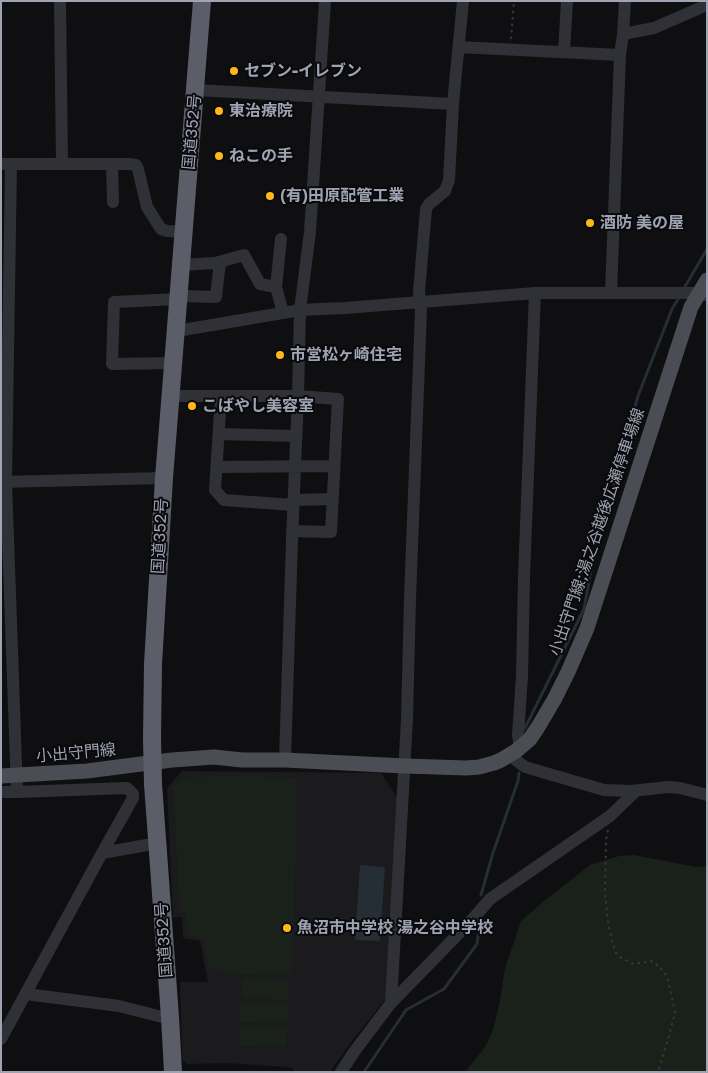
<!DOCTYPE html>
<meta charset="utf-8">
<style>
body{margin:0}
#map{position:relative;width:708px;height:1073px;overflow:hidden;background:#0f0f11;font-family:"Golos Text",sans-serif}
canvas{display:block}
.frame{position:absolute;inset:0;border:2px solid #9fa4b3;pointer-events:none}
</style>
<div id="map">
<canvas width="708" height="1073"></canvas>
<div class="frame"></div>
</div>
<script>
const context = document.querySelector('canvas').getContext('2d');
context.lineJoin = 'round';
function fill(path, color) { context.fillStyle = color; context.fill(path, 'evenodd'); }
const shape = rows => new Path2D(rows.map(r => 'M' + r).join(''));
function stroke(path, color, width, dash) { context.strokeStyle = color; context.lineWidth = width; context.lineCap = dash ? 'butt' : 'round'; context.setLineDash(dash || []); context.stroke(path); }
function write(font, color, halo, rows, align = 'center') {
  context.font = font + ' "Golos Text","Noto Sans JP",sans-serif'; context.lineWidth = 4; context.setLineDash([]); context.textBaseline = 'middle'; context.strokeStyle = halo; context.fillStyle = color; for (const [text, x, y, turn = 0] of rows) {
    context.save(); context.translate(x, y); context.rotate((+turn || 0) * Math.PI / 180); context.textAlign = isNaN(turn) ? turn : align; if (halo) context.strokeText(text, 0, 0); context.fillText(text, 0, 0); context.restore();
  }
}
fill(shape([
 [182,771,381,773,400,802,387,996,373,1015,351,1042,330,1072,294,1072,294,1069,287,1067,226,1063,187,1064,182,1059,180,982,208,982,200,941,183,938,182,917,173,917,167,788]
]), '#1b1b1e');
fill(shape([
 [248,776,297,778,296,809,295,889,291,972,288,975,237,974,209,968,203,938,188,935,186,912,180,911,173,787,184,777],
 [634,855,696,867,707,866,707,1072,465,1072,485,1047,493,1030,500,1000,505,968,521,921,544,901,590,865,619,856],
 [242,978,289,980,288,1000,241,998],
 [241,1002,288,1004,287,1023,240,1022],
 [240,1026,287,1028,286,1047,239,1046]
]), '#19211a');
fill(shape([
 [360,865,385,867,380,941,355,940]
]), '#252d35');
stroke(shape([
 [683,290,707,249],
 [525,728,584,609,591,570,638,396,672,309,680,296],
 [481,895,493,853,518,781,519,773],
 [364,1072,406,1010,444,989,477,944,480,923]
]), '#252d35', 3);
stroke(shape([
 [511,39,514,1],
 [608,830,606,840,605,893,608,923,615,952,620,957,633,964,653,961,664,972,668,979,675,1012,669,1036,658,1072]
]), '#36383d', 2, [2.5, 4]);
stroke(shape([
 [60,1,62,164],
 [623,34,654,28,707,5],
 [459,47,620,55],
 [564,52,567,1],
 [196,90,453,104],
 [1,164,130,164,136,165,138,169,147,207,161,229,167,231,184,232],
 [112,164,113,202],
 [182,265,215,263,244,255,260,284,276,287,283,313],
 [276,287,281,239],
 [611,293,620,55,623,34,625,1],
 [179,296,216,297,220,262],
 [177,331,300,310,345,308,535,293,699,293,706,295],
 [173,363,112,364,114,302,179,299],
 [170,396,298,396,338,399,331,532,292,531],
 [221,396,215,490,224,500,293,505],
 [219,434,296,436],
 [217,467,334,466],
 [1,482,164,478],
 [293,500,332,499],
 [523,745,519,742,518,735,522,676,524,577,535,293],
 [509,755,525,767,604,790,631,791,668,787,680,788,707,795],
 [285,760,292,540,298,396,300,310,310,232,325,1],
 [1,792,17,792],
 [102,853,158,843],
 [26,994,119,1006,162,1017,170,1017],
 [391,1003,407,719,410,599,421,310,419,292,426,209,429,204,445,191,449,180,453,104,463,1],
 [1,1039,102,853,133,798,133,794,127,788,17,792,6,482,11,164],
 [341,1072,354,1052,391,1003,471,921,490,899,610,816,636,791]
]), '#303136', 12);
stroke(shape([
 [1,776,87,771,172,760,214,757,242,760,285,760,405,766,466,768,479,767,494,763,501,760,516,751,530,739,538,727,554,700,568,672,587,628,691,307,707,280]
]), '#4b4d55', 15);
stroke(shape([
 [173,1072,170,1017,153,784,152,738,153,664,164,478,202,1]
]), '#5b5e68', 18);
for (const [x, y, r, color] of [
 [234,71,5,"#ffb819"],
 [219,111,5,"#ffb819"],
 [219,156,5,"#ffb819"],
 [270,196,5,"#ffb819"],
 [590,223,5,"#ffb819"],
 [280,355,5,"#ffb819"],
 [192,406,5,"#ffb819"],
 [287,928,5,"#ffb819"]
]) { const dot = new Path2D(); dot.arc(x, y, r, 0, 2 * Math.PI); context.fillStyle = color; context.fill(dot); stroke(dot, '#0a0a0c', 2); }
write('bold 16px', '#9fa4b3', '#0a0a0c', [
 ["セブン-イレブン",244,71],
 ["東治療院",229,111],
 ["ねこの手",229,156],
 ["(有)田原配管工業",280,196],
 ["酒防 美の屋",600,223],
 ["市営松ヶ崎住宅",290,355],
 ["こばやし美容室",202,406],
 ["魚沼市中学校 湯之谷中学校",297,928]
], 'left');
write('16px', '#9fa4b3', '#0a0a0c', [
 ["国道352号",192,132,-85],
 ["小出守門線;湯之谷越後広瀬停車場線",597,532,-71],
 ["国道352号",160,536,-87],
 ["小出守門線",76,753,-5],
 ["国道352号",164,940,-94]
]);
</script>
